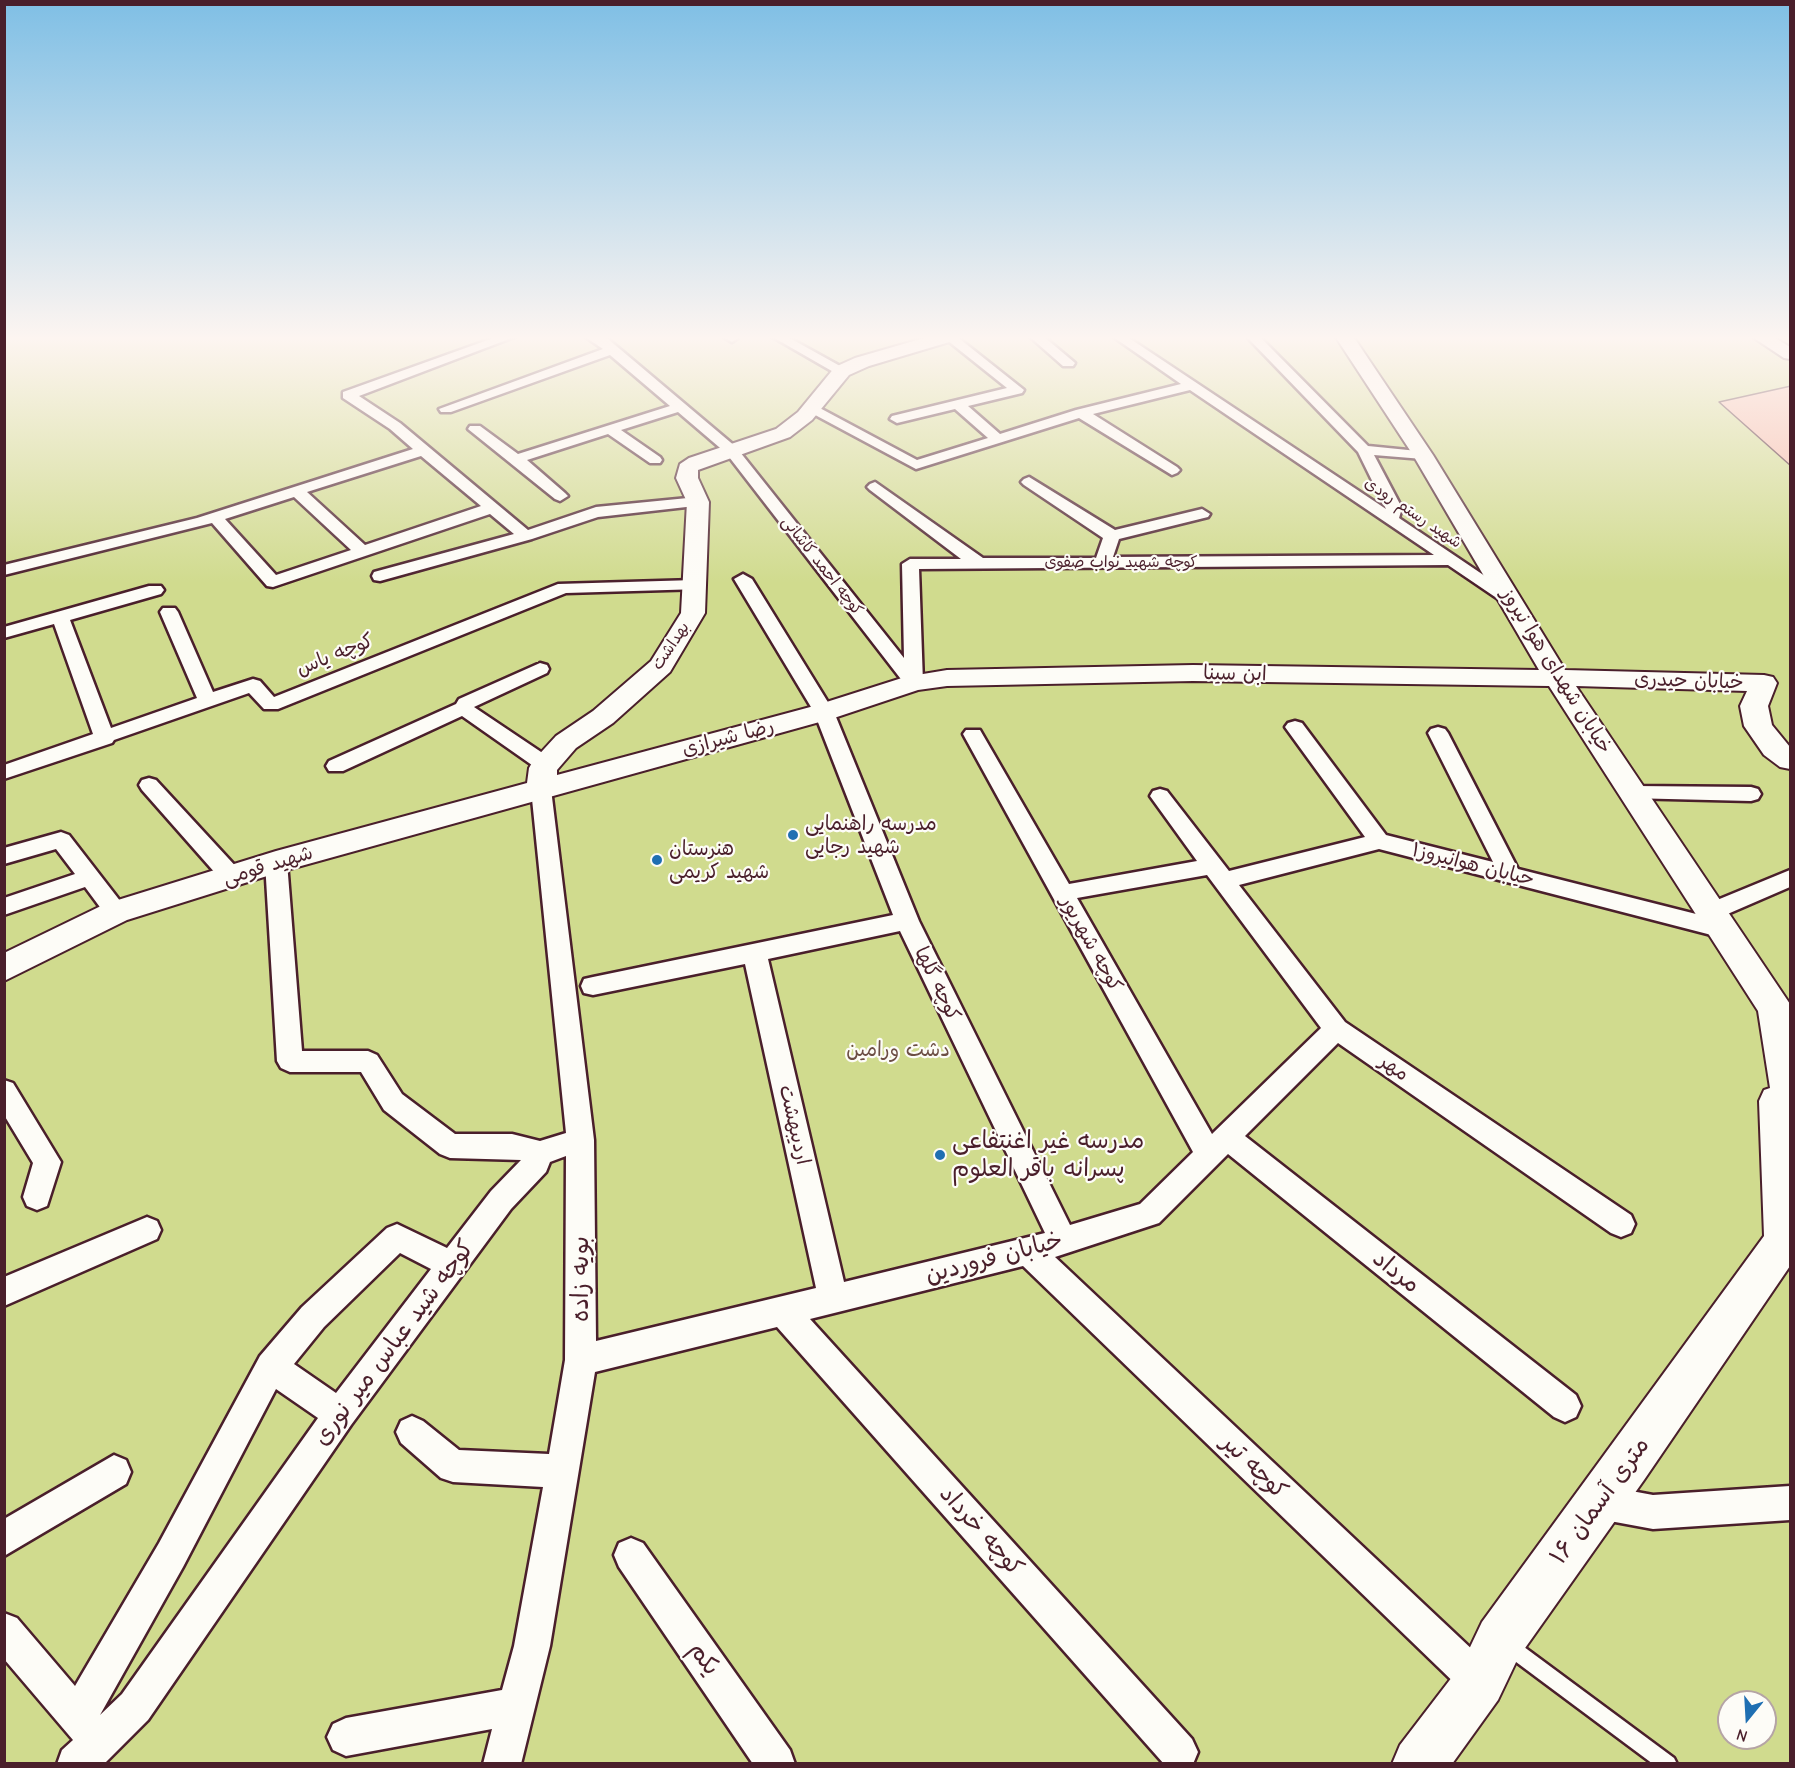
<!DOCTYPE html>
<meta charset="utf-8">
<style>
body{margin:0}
#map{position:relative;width:1795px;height:1768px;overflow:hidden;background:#fbe9e0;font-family:"Comic Neue",sans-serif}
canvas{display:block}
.frame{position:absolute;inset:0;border:6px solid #4a1f2b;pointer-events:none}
.north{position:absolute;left:1717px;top:1690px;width:60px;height:60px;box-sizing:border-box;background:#fdfcf7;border:2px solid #b5a4a5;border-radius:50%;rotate:198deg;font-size:16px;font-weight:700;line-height:24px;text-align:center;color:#4a1f2b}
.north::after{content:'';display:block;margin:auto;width:21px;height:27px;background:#1f6fb2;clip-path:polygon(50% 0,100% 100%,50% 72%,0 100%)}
</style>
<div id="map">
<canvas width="1795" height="1768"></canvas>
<div class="frame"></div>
<div class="north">N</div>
</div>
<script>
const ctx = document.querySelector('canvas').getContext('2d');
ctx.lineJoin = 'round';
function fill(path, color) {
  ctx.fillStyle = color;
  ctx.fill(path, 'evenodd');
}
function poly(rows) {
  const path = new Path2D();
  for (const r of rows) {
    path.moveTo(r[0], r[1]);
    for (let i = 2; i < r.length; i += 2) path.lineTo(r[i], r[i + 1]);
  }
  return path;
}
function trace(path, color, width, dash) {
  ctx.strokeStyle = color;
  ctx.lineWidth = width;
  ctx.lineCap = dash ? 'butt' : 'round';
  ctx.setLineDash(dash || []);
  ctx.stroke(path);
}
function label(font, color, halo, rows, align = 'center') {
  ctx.font = font + ' "Comic Neue","Playpen Sans Arabic",sans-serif';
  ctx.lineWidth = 4.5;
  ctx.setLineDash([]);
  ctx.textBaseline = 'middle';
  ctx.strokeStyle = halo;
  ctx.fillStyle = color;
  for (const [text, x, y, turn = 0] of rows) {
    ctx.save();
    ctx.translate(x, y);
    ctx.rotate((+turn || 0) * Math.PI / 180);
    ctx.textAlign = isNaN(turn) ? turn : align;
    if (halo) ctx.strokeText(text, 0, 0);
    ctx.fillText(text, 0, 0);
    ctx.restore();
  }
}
fill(poly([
 [5,336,1790,336,1790,1763,5,1764],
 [1729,1702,1765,1702,1765,1738,1729,1738]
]), '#d0db8e');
const building = poly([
 [1791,386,1791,466,1719,402,1791,386]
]);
fill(building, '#f5bcab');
trace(building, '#4a1f2b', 1.5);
const lane = poly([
 [1510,1639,1516,1641,1674,1758,1677,1764,1653,1764,1504,1653,1502,1647,1504,1641,1510,1639]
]);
const street = poly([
 [499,336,517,336,359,396,400,423,528,530,596,507,698,497,706,502,704,505,598,517,532,539,380,581,374,580,372,576,374,572,514,534,490,514,273,587,267,586,212,523,4,575,4,565,197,518,413,449,390,429,343,398,343,392,499,336],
 [421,456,481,506,365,545,307,492,421,456],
 [294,497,351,550,276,575,225,519,294,497],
 [584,336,600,336,608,339,736,447,904,658,902,564,910,559,961,559,870,490,867,487,870,484,875,482,983,558,1096,558,1103,538,1024,485,1021,482,1024,479,1029,477,1115,530,1202,509,1210,514,1208,517,1119,539,1113,557,1434,555,1190,390,1093,414,1177,467,1180,470,1177,473,1172,475,1079,418,916,469,804,409,806,406,816,406,917,460,988,438,955,409,897,423,890,419,892,416,1007,388,942,336,956,336,1024,390,1022,393,968,406,1000,434,1076,410,1181,384,1112,336,1126,336,1386,509,1358,452,1246,336,1259,336,1368,446,1428,452,1430,455,1423,459,1374,455,1402,508,1399,518,1519,599,1516,603,1504,603,1448,565,919,569,923,683,914,689,907,687,726,453,678,412,621,430,660,457,662,460,660,463,650,463,608,434,527,460,565,493,568,496,560,501,555,499,468,429,470,426,480,426,518,454,670,406,610,355,451,412,441,412,439,409,603,349,584,336],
 [722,336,737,336,738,338,732,342,722,336],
 [771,336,786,336,849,371,847,374,837,374,771,336],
 [1029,336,1043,336,1075,363,1073,366,1063,366,1029,336],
 [743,574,752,579,834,712,919,921,1070,1225,1140,1204,1193,1152,963,734,966,730,980,730,1069,884,1197,861,1150,796,1153,791,1160,789,1167,791,1229,871,1365,837,1285,727,1288,723,1295,721,1302,723,1386,835,1493,862,1428,733,1431,729,1438,727,1445,729,1448,733,1518,869,1704,916,1702,911,1705,905,1790,870,1790,887,1716,919,1731,923,1735,929,1731,935,1723,938,1379,849,1239,885,1345,1022,1631,1215,1635,1224,1631,1233,1621,1237,1611,1233,1338,1043,1245,1136,1576,1395,1581,1406,1576,1417,1565,1422,1554,1417,1228,1154,1159,1223,1055,1257,1493,1669,1498,1682,1493,1695,1480,1700,1467,1695,1023,1266,810,1319,1192,1739,1198,1752,1193,1764,1164,1764,777,1327,595,1372,550,1646,521,1764,483,1764,492,1729,346,1756,333,1750,327,1737,333,1724,346,1718,502,1690,514,1646,543,1487,453,1482,441,1478,401,1443,396,1432,401,1421,412,1416,423,1421,459,1450,549,1454,565,1360,566,1156,550,1162,546,1172,511,1209,351,1425,148,1720,104,1764,57,1764,62,1750,73,1740,4,1659,4,1613,17,1618,75,1686,159,1543,260,1356,302,1307,387,1228,397,1224,447,1248,491,1191,521,1160,450,1158,440,1154,384,1110,361,1072,290,1072,281,1068,277,1061,265,862,268,856,276,854,284,856,287,862,302,1051,368,1051,377,1055,402,1094,455,1134,512,1134,540,1141,566,1133,531,789,534,784,548,784,551,789,594,1140,596,1341,816,1288,745,964,593,995,584,993,581,986,584,979,593,977,893,915,814,712,734,579,743,574],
 [1207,875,1321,1028,1212,1134,1077,898,1207,875],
 [900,931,1045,1233,844,1282,768,959,900,931],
 [400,1253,431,1269,336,1393,294,1364,324,1327,400,1253],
 [276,1389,318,1418,122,1694,100,1715,183,1567,276,1389],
 [695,580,701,581,704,585,701,589,566,593,278,709,264,709,249,693,114,740,112,743,4,779,4,765,93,734,54,624,4,638,4,627,149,586,161,586,164,590,161,594,70,620,111,728,197,698,160,612,163,608,175,608,178,612,213,692,253,679,260,681,274,697,558,584,695,580],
 [540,663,547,665,549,669,547,673,474,707,553,760,556,765,553,770,539,770,462,716,343,771,329,771,326,766,329,761,456,704,459,699,540,663],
 [149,778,156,780,240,871,243,877,240,883,232,885,224,883,142,790,139,785,142,780,149,778],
 [1634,786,1751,787,1758,789,1761,794,1758,799,1751,801,1627,798,1624,793,1627,788,1634,786],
 [61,832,69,835,124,906,128,912,124,918,116,920,108,918,85,887,4,915,4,898,75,874,56,849,4,864,4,848,61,832],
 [4,1080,13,1083,61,1162,47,1206,37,1210,27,1206,23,1197,33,1163,4,1115,4,1080],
 [147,1217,157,1221,161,1230,157,1239,4,1306,4,1277,147,1217],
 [114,1455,126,1460,131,1472,126,1484,4,1556,4,1519,114,1455],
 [1599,1485,1653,1495,1790,1486,1790,1520,1653,1529,1599,1519,1587,1514,1582,1502,1587,1490,1599,1485],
 [631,1538,643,1543,790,1750,795,1764,753,1764,619,1567,614,1555,619,1543,631,1538]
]);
const secondary = poly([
 [931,336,959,336,956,340,869,366,849,375,812,420,790,437,698,470,698,478,709,502,705,613,670,672,613,723,576,748,557,770,557,775,814,706,905,677,947,670,1193,665,1539,670,1413,455,1335,336,1353,336,1433,455,1565,670,1764,675,1773,677,1777,683,1768,706,1772,725,1790,747,1790,769,1780,767,1764,755,1744,726,1740,706,1747,691,1576,686,1790,1004,1790,1266,1644,1480,1518,1658,1498,1700,1452,1764,1392,1764,1400,1745,1462,1664,1482,1622,1764,1236,1759,1101,1764,1090,1770,1088,1758,1011,1549,686,1193,681,947,686,918,690,834,718,283,871,127,920,4,981,4,953,105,904,276,851,527,783,529,768,533,761,556,736,593,711,651,661,681,613,687,502,676,478,680,464,689,458,776,429,798,412,835,367,855,358,931,336],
 [1751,336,1772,336,1790,347,1790,359,1784,358,1751,336]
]);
trace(lane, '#4a1f2b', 5);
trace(street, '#4a1f2b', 5);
trace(secondary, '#4a1f2b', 4);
fill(lane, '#fdfcf7');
fill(street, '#fdfcf7');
fill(secondary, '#fdfcf7');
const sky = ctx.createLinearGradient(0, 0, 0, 583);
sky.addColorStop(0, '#7fbfe5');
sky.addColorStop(0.58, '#fdf5f1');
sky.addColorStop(1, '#fdf5f100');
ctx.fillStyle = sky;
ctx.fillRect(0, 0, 1795, 583);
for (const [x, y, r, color] of [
 [793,835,6,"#1f6fb2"],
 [657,860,6,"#1f6fb2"],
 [940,1155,6,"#1f6fb2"]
]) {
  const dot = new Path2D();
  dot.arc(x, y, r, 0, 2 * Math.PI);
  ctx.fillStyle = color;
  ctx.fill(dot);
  trace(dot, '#fdfcf7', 2);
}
label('16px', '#4a1f2b', '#fdfcf7', [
 ["شهید رستم رودی",1413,513,34],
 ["کوچه شهید نواب صفوی",1121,562],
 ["کوچه احمد کاشانی",822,566,52],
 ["بهداشت",671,646,-56]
]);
label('20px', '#4a1f2b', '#fdfcf7', [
 ["کوچه یاس",335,655,-22],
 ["خیابان شهدای هوا نیروز",1556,671,58],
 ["ابن سینا",1235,674,1],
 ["خیابان حیدری",1689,681,2],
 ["رضا شیرازی",728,738,-15],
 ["حیابان هوانیروز۱",1473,865,14],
 ["شهید قومی",268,866,-17],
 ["کوچه شهریور",1091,944,61],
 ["کوچه گلها",937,984,64],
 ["مهر",1394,1068,34],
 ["اردیبهشت",794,1125,77]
]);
label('20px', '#4a1f2b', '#fdfcf7', [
 ["مدرسه راهنمایی",805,824],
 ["شهید رجایی",805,847],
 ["هنرستان",669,849],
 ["شهید کریمی",669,872]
], 'left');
label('20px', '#6c4e44', '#fdfcf7', [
 ["دشت ورامین",898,1050]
]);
label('24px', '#4a1f2b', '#fdfcf7', [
 ["مدرسه غیر اغنتفاعی",952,1141],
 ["پسرانه باقر العلوم",952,1169]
], 'left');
label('24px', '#4a1f2b', '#fdfcf7', [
 ["خیابان فروردین",994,1258,-15],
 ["مرداد",1396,1272,39],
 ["بویه زاده",581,1279,-90],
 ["کوچه شید عباس میر نوری",394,1343,-53],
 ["کوچه تیر",1254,1467,44],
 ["۱۶ متری آسمان",1600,1501,-54],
 ["کوچه خرداد",981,1531,48],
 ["یکم",704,1659,55]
]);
</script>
